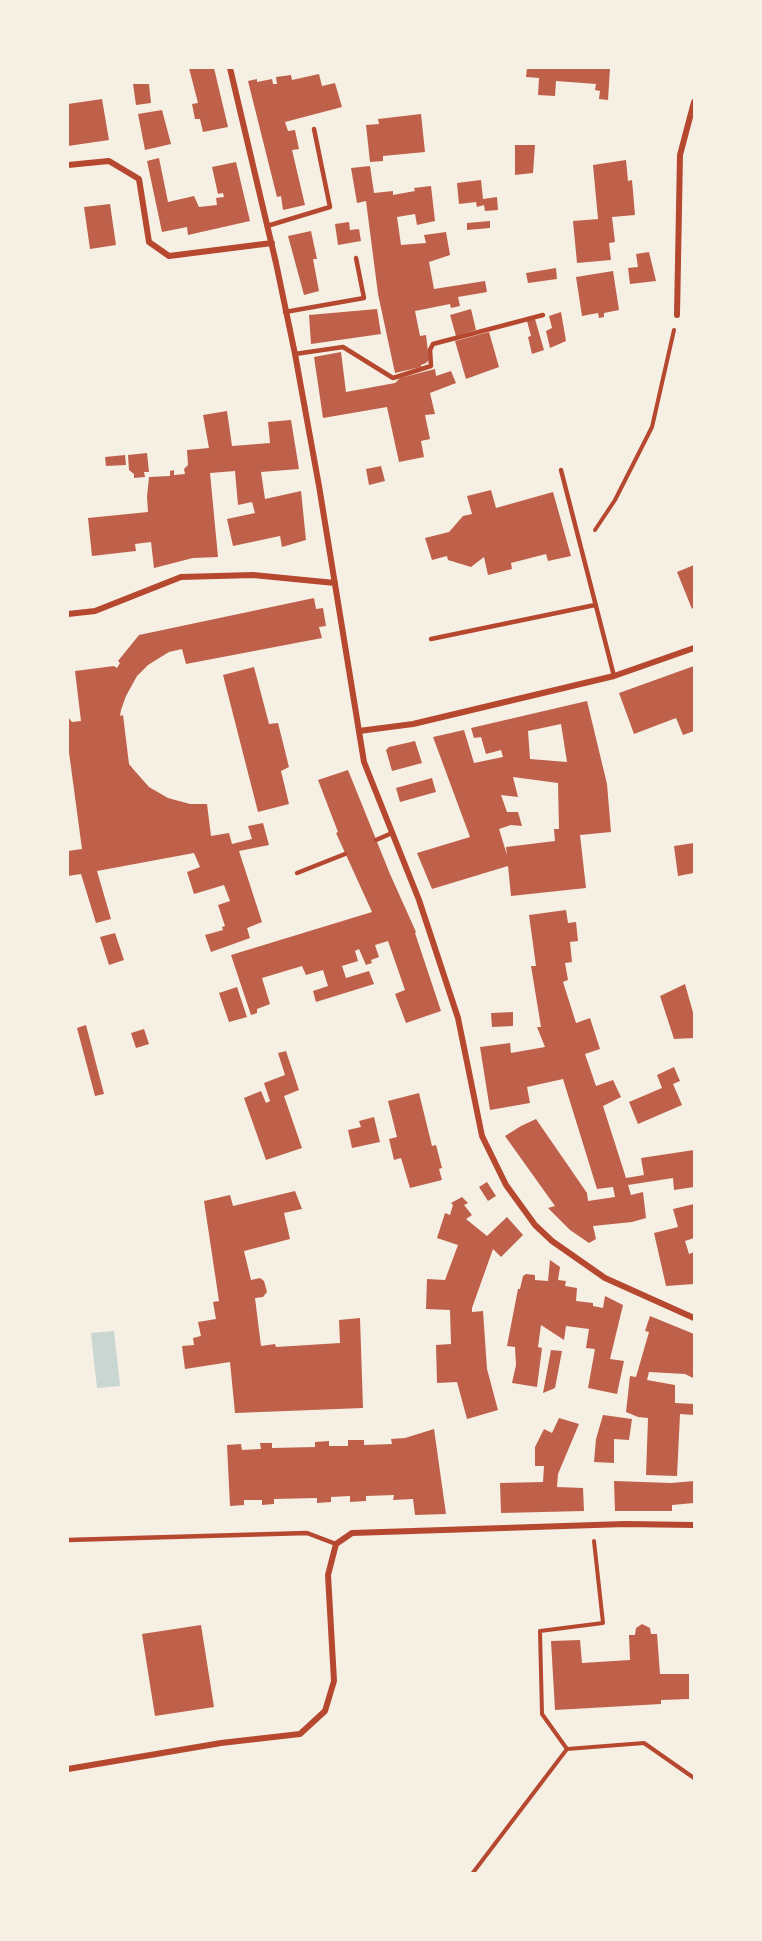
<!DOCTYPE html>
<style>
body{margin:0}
#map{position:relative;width:762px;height:1941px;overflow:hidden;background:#f6efe4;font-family:Cabin,sans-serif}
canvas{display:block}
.frame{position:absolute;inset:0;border:69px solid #f6efe4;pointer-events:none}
</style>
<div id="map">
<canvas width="762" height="1941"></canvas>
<div class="frame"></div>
</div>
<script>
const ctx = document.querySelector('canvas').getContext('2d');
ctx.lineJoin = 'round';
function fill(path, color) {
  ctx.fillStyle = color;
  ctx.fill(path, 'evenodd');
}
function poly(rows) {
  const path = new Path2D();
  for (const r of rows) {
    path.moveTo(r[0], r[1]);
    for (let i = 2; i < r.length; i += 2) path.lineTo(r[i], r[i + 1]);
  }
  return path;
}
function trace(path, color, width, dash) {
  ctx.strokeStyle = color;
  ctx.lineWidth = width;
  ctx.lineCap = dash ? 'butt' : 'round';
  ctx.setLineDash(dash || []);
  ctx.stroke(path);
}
fill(poly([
 [114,1331,120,1386,97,1388,91,1333]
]), '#c9d6d2');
fill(poly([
 [189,68,214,68,228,127,203,132,200,119,195,119,192,104,198,103],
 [527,68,610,68,608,100,599,99,600,91,595,90,596,84,556,81,555,96,538,95,539,78,526,77],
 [319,74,322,86,335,83,342,107,285,122,288,131,295,130,299,149,292,150,305,205,283,210,281,196,277,197,248,81,257,79,257,82,272,79,273,84,277,84,276,77,291,75,292,80],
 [133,84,149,84,151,103,136,105],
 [102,99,109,140,68,146,68,104],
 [162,110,171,144,145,150,138,114],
 [421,114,425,152,383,156,383,161,370,162,366,125,379,124,378,119],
 [515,145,535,145,533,173,515,175],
 [159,158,168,202,194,196,199,207,217,205,216,198,224,197,223,193,218,194,212,167,236,162,250,221,188,235,187,227,162,232,147,161],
 [626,160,628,181,632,180,635,215,612,217,615,242,609,243,611,260,577,263,573,221,598,219,593,165],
 [370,166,374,193,393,191,393,195,415,191,414,188,431,186,435,221,417,225,415,214,397,217,401,245,426,243,424,235,446,232,450,255,429,262,434,289,485,281,487,292,458,297,460,306,451,308,450,304,415,311,420,336,426,335,429,360,426,363,421,365,421,367,395,373,378,294,366,201,357,203,351,168],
 [481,180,483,199,497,197,498,210,485,211,484,205,477,207,476,202,459,204,457,183],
 [110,204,116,245,90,249,84,207],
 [490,221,490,228,467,230,467,223],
 [349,222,350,230,359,229,361,241,338,245,335,224],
 [311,231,317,259,313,259,319,291,304,295,288,236],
 [649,252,656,281,630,284,628,268,638,267,636,254],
 [556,268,557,279,528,283,526,273],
 [613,271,619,310,604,313,604,317,599,318,598,313,582,316,576,277],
 [377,309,381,334,311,344,309,315],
 [471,309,476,330,456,336,450,315],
 [561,312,566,341,550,348,546,331,552,328,549,316],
 [535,319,544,350,532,354,528,337,531,336,527,321],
 [489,332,499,367,466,379,455,341],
 [341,352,346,392,395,383,400,378,435,369,436,376,451,371,456,383,430,393,435,414,425,415,430,439,421,441,424,457,399,462,387,407,323,418,314,357],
 [227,411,232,446,270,443,268,422,291,420,299,469,261,472,265,499,301,491,306,540,282,547,280,536,233,546,227,519,255,513,252,502,238,505,235,471,210,473,218,557,193,558,154,568,151,542,135,544,136,551,92,556,88,518,148,512,147,497,149,477,170,476,170,471,174,470,174,475,185,474,184,469,188,465,187,450,209,448,203,415],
 [147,453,149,472,144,472,145,477,134,478,134,474,129,470,128,455],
 [125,455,126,465,106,466,105,457],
 [381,466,385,481,369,485,366,469],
 [491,490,496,508,553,492,571,556,548,561,546,554,511,563,512,569,488,575,484,557,471,567,448,560,447,556,432,560,425,538,449,532,463,516,472,514,467,496],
 [694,565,694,607,692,609,677,572],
 [314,598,316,609,323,608,326,626,319,627,322,638,186,664,182,649,169,652,148,665,137,676,126,696,121,710,120,716,123,715,129,764,134,770,149,787,168,798,190,804,207,804,211,836,229,833,232,844,252,839,248,826,263,823,269,845,239,851,262,922,247,928,250,938,211,952,205,935,223,930,222,927,225,926,218,905,230,901,224,885,194,894,187,872,200,867,194,853,97,871,111,919,96,923,81,874,68,876,68,851,82,849,68,745,68,717,72,722,81,721,75,671,114,666,117,668,120,663,118,661,139,635],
 [694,666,694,731,683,735,676,718,634,734,619,693],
 [254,667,269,724,278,723,289,767,281,771,289,804,258,812,223,675],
 [587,701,607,784,611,832,580,835,586,888,511,896,508,866,432,889,417,853,470,837,433,737,464,730,474,763,503,757,501,750,486,754,481,737,474,738,471,728],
 [561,724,567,762,530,759,528,731],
 [513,777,558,783,559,829,554,829,555,841,506,847,507,855,499,829,511,825,522,826,518,812,507,812,501,795,518,797],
 [415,741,422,763,392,771,386,750,389,747],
 [348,770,390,874,416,932,415,933,441,1011,406,1023,395,994,405,990,388,941,375,945,379,957,371,960,372,963,366,965,359,949,355,951,358,961,342,966,346,978,369,971,374,984,316,1002,313,991,328,986,323,970,306,975,302,966,262,978,270,1004,257,1009,257,1013,251,1015,231,955,372,912,336,833,338,832,318,780],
 [432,778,436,792,400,802,396,788],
 [694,843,694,873,678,876,674,846],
 [566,910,568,923,576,922,578,941,570,942,572,962,565,963,568,980,563,982,576,1023,590,1018,600,1049,585,1054,596,1086,613,1080,621,1097,603,1106,626,1178,644,1175,641,1158,694,1150,694,1187,674,1190,673,1178,628,1185,631,1195,643,1192,646,1218,632,1222,593,1226,596,1239,589,1243,570,1230,548,1208,555,1206,505,1136,521,1126,536,1119,587,1193,588,1201,615,1197,613,1187,597,1189,563,1079,527,1087,530,1103,490,1110,480,1047,510,1043,511,1053,545,1047,537,1027,541,1027,531,966,536,966,529,915],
 [115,933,124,960,109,965,100,937],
 [685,984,694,1016,694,1038,674,1039,660,996],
 [237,987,247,1017,229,1022,219,993],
 [513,1012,513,1026,492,1027,491,1013],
 [86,1025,104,1094,95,1096,77,1028],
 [144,1029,149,1044,136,1048,131,1033],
 [286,1051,299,1090,284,1096,302,1148,266,1160,244,1098,261,1091,266,1103,270,1101,264,1083,285,1075,278,1053],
 [674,1067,680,1081,673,1084,682,1105,638,1124,629,1102,662,1088,657,1075],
 [419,1093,432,1146,436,1145,442,1168,439,1169,442,1180,410,1188,401,1158,394,1160,389,1139,397,1137,388,1101],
 [374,1117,380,1142,352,1148,348,1130,361,1127,359,1121],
 [487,1182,496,1196,488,1201,479,1187],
 [295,1191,302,1209,284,1213,290,1239,244,1251,251,1280,260,1278,264,1281,267,1292,263,1297,255,1298,261,1346,275,1344,276,1347,340,1343,339,1320,360,1318,363,1408,235,1413,230,1362,185,1369,182,1346,194,1345,193,1338,201,1336,198,1322,216,1319,213,1302,219,1301,204,1201,230,1195,233,1206],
 [462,1197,468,1203,464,1205,472,1215,466,1219,487,1236,507,1217,523,1235,501,1257,493,1249,472,1308,472,1312,483,1311,487,1369,498,1410,467,1419,457,1382,437,1383,436,1345,451,1344,450,1310,426,1309,427,1279,445,1280,458,1245,437,1238,445,1213,450,1215,453,1205,451,1203],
 [694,1204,694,1238,685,1241,689,1254,694,1252,694,1284,666,1286,654,1233,678,1227,673,1209],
 [550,1260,560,1267,558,1280,566,1281,565,1286,577,1288,576,1301,593,1303,593,1306,603,1308,605,1296,623,1305,610,1359,624,1361,617,1394,588,1388,595,1349,586,1348,589,1329,566,1326,564,1340,541,1325,538,1347,542,1348,537,1387,512,1383,516,1365,515,1347,507,1346,518,1289,520,1289,523,1276,526,1274,535,1275,535,1280,548,1281],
 [650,1316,694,1334,693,1378,685,1374,649,1372,647,1380,675,1385,675,1403,694,1404,694,1415,680,1414,677,1476,646,1475,648,1418,638,1417,626,1412,630,1376,636,1377,649,1332,645,1331],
 [551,1350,562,1351,555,1388,543,1393],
 [603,1415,632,1419,629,1440,614,1439,614,1463,594,1462,596,1439],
 [559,1418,579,1424,558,1474,557,1487,583,1488,584,1511,501,1513,500,1483,543,1482,544,1466,535,1466,535,1447,544,1429,552,1433],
 [434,1429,446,1514,415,1515,413,1499,393,1500,394,1495,366,1496,366,1501,350,1502,350,1496,331,1497,331,1502,317,1503,317,1498,274,1499,274,1504,262,1505,262,1500,244,1500,244,1505,230,1506,227,1445,241,1444,242,1450,261,1449,260,1443,272,1443,272,1448,315,1447,315,1442,329,1441,329,1446,348,1446,348,1440,364,1440,364,1445,392,1444,391,1439,405,1438],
 [614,1481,671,1483,694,1481,694,1503,672,1505,672,1511,615,1511],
 [642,1624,650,1628,651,1634,657,1634,660,1674,689,1674,689,1699,661,1700,661,1704,555,1710,551,1641,580,1640,582,1663,630,1660,629,1635,635,1635,636,1628],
 [201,1625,214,1707,155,1716,142,1634]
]), '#bf614a');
trace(poly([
 [595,530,615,500,652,427,674,330],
 [567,1749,542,1714,540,1631,603,1623,594,1541],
 [472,1874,567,1749,644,1743,694,1778]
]), '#b5482f', 4);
trace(poly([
 [267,226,330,207,314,129],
 [285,312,364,298,356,258],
 [295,354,343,347,393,378,431,366,430,350,433,344,543,315],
 [561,470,614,676],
 [431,639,595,605],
 [376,840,392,833],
 [297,873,345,854],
 [68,1540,307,1533,336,1544]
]), '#b5482f', 4.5);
trace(poly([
 [230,68,276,263,295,354,319,486,364,762,419,900,458,1018,482,1136,506,1185,535,1225,552,1241,605,1278,694,1318],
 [68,165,109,161,139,179,149,242,169,256,272,243],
 [677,315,680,155,694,102],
 [68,614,95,611,181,577,253,575,335,583],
 [359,731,413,724,614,676,694,648],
 [68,1769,221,1743,300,1734,325,1711,334,1681,328,1575,336,1544,352,1533,625,1524,694,1525]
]), '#b5482f', 6);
</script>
